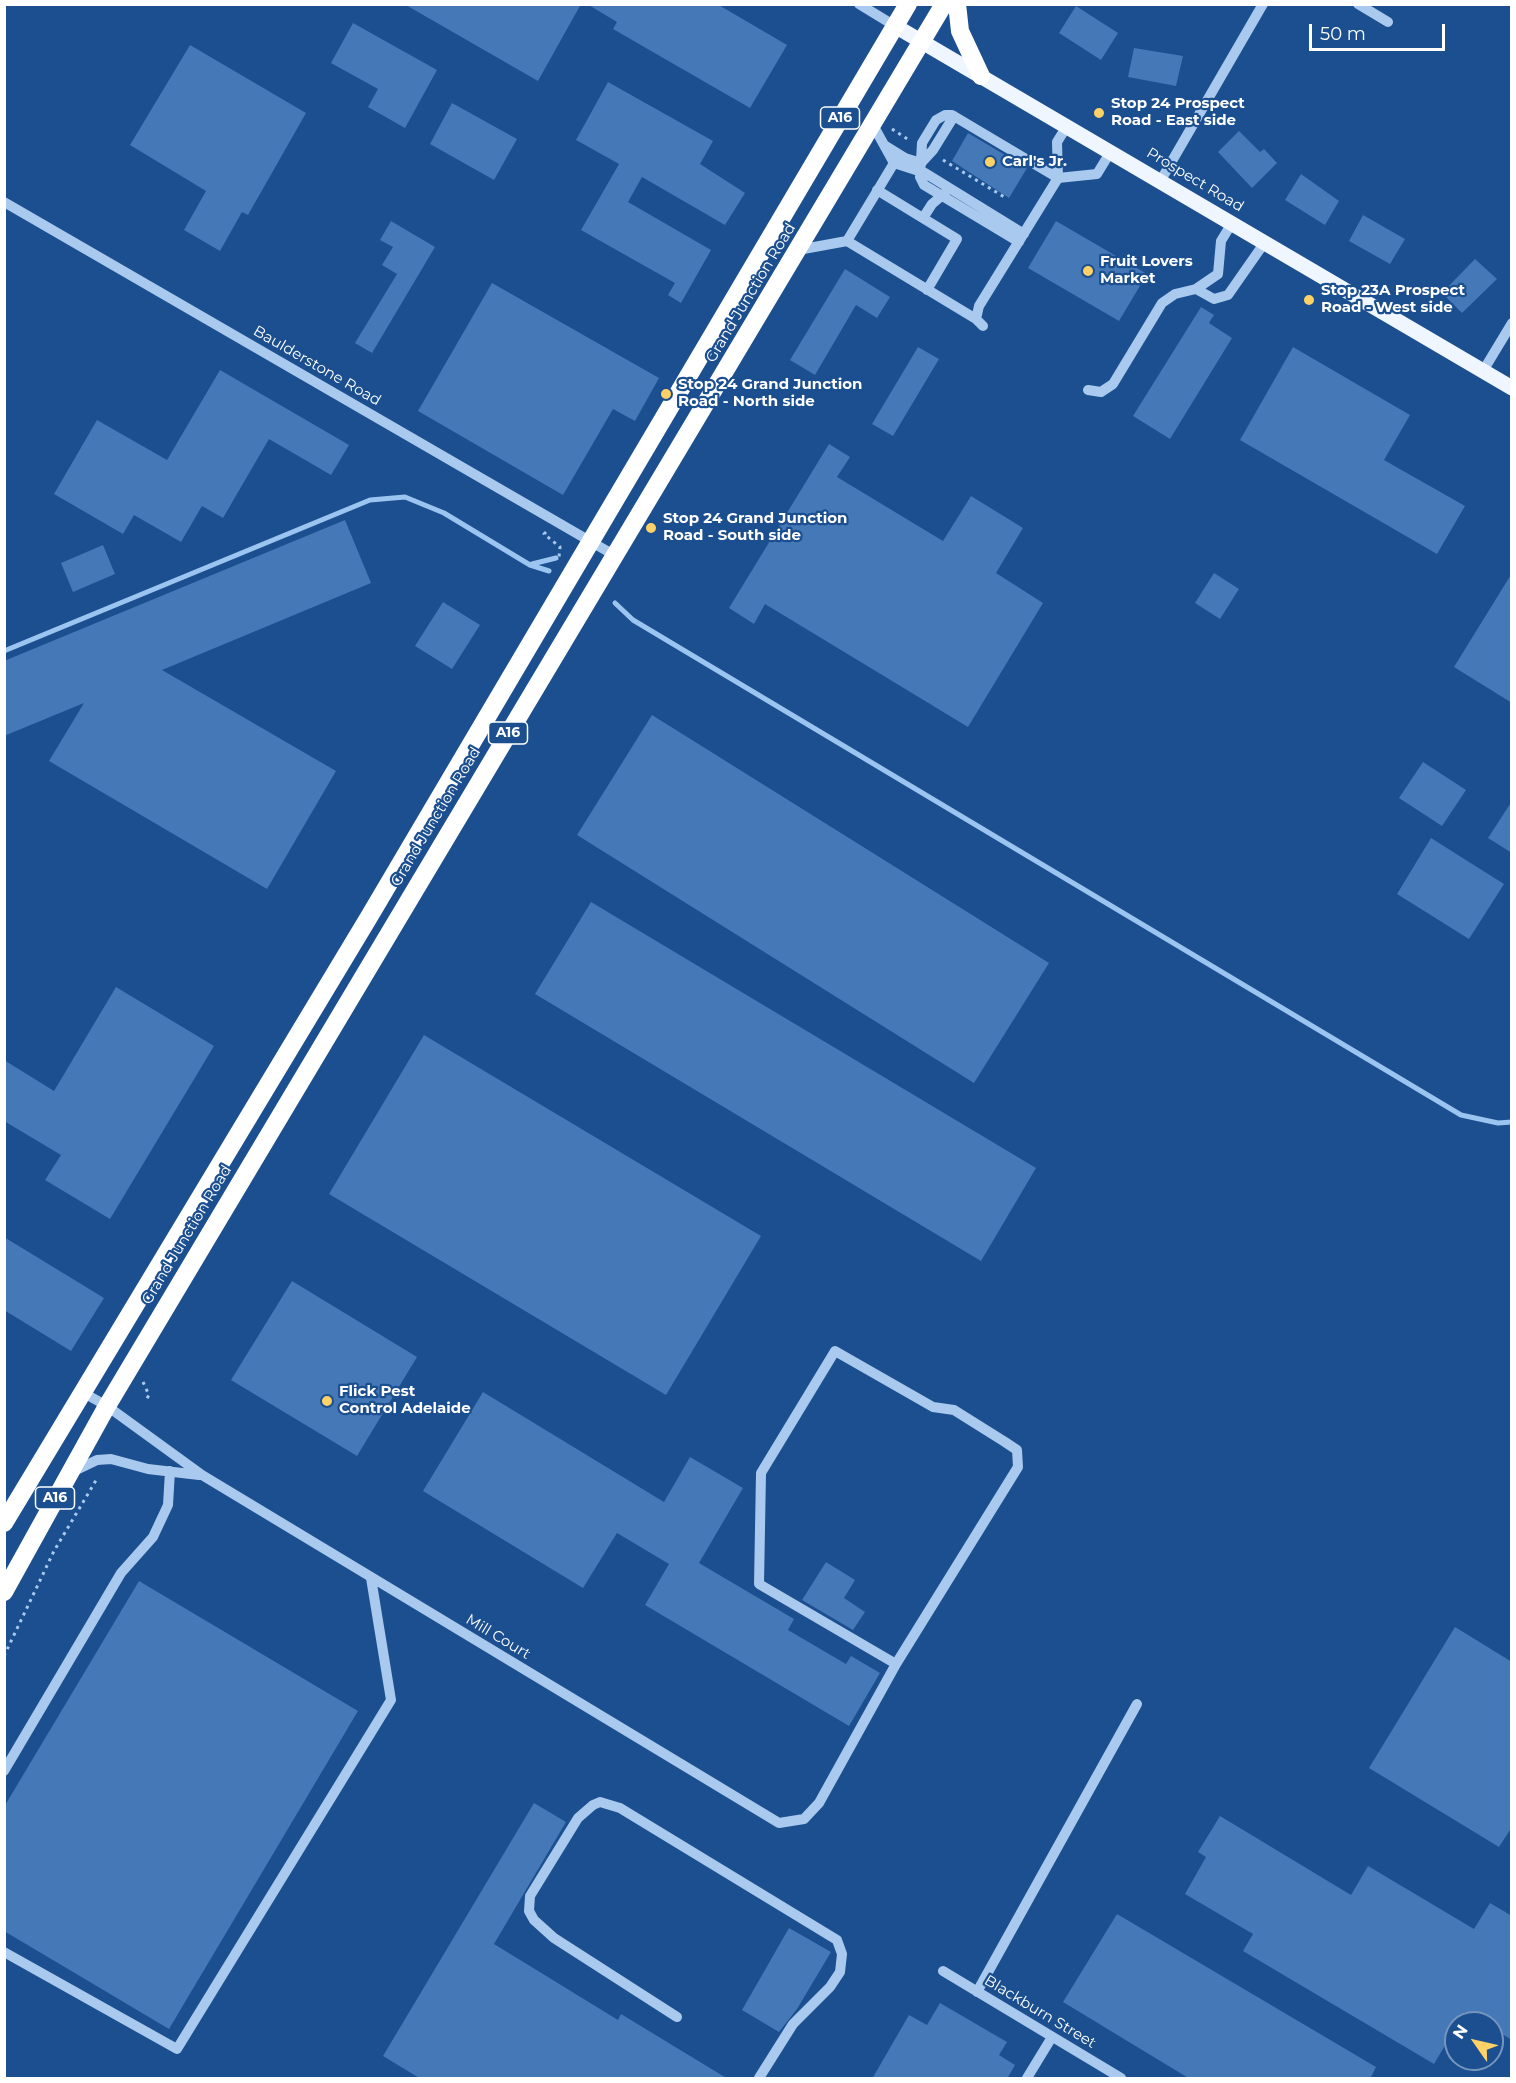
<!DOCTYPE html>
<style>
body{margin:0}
#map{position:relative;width:1516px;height:2083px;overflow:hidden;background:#1b4f8f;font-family:Montserrat,sans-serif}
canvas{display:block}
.frame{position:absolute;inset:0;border:6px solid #fff;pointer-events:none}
.north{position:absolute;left:1444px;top:2011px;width:60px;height:60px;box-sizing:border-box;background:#1b4f8f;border:2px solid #7695bc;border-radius:50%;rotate:304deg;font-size:16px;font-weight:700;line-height:24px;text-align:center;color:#fff}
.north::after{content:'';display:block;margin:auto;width:21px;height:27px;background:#ffd166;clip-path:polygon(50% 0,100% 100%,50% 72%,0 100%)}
.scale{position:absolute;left:1309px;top:24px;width:136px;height:27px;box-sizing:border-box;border:3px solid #fff;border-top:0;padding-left:8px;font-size:18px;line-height:21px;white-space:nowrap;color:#fff;-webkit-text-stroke:4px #1b4f8f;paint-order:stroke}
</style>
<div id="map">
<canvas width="1516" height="2083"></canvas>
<div class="frame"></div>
<div class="north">N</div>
<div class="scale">50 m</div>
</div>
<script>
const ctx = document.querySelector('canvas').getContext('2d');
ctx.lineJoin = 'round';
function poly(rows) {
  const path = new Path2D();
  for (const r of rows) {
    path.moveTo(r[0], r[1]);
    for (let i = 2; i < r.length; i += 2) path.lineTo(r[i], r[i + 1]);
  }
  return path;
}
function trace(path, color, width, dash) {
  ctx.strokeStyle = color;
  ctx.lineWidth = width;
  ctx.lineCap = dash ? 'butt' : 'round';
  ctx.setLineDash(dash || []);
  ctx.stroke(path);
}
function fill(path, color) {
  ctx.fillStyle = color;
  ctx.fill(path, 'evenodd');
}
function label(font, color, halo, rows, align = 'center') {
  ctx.font = font + ' Montserrat,sans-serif';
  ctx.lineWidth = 4.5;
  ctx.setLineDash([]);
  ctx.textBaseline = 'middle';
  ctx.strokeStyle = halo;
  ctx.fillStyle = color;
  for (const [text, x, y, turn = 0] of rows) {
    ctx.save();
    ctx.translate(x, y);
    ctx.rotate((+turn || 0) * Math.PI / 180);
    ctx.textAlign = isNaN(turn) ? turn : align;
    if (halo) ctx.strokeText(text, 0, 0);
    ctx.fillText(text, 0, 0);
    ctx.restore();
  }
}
trace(poly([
 [532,564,556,558],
 [615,603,633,620,1461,1115,1498,1123,1512,1122],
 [4,651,370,500,405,497,444,513,530,565,549,571]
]), '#9cc4f0', 5);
fill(poly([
 [404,4,581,4,538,81],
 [587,4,717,4,787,45,750,108,613,29,617,22],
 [1076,6,1118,33,1101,60,1059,33],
 [353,23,437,70,405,128,368,107,378,89,331,63],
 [190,45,306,113,248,215,242,212,220,251,184,230,206,191,130,145],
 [1134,48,1183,56,1176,86,1128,77],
 [608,82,713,141,700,164,745,193,725,225,642,177,628,202,711,250,681,303,668,295,675,283,581,230,619,164,576,140],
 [452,103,517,139,494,180,430,144],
 [1239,131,1260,152,1264,149,1277,163,1252,188,1218,152],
 [968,133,1027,168,1009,198,952,161],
 [1301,174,1339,201,1325,225,1285,200],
 [1363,215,1405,239,1390,264,1349,241],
 [391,221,435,247,372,353,355,343,397,274,382,265,393,247,380,240],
 [1056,221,1147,274,1119,321,1028,268],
 [1475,259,1497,279,1462,313,1442,293],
 [845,269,890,297,877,318,856,305,815,375,790,360],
 [492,283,659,378,635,421,613,409,563,495,418,411],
 [1201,307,1214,315,1209,323,1232,338,1170,439,1133,416],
 [918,347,939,359,893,436,872,424],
 [1293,347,1410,415,1384,460,1465,506,1437,554,1240,440],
 [220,370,349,445,331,475,269,439,223,518,202,506,181,542,134,515,123,534,54,494,97,420,167,460],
 [829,444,850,457,837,477,943,541,971,496,1023,528,996,573,1043,603,968,727,765,604,754,624,729,608],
 [345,520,371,583,162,670,336,771,267,889,49,761,84,703,4,736,4,661],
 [103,545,115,574,73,592,61,563],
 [1214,573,1239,589,1220,619,1195,603],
 [1512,573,1512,703,1454,667],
 [443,602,480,625,452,669,415,646],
 [652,715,1049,963,974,1083,577,835],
 [1423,762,1466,790,1442,826,1399,798],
 [1512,801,1512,853,1488,838],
 [1431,838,1504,884,1469,939,1397,894],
 [591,902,1036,1168,981,1261,535,994],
 [116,987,214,1046,110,1219,45,1180,61,1155,4,1121,4,1060,54,1091],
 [424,1035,761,1236,666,1395,329,1194],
 [4,1237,104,1298,71,1351,4,1310],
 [292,1281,417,1357,357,1456,231,1380],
 [483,1392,664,1502,690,1457,743,1488,699,1563,794,1619,788,1630,846,1664,851,1656,880,1673,849,1726,645,1605,669,1564,617,1533,583,1588,423,1491],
 [826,1562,855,1580,844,1598,865,1612,853,1630,802,1600],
 [139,1581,358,1711,169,2029,4,1931,4,1807],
 [1455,1627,1512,1662,1512,1827,1499,1847,1369,1768],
 [534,1803,566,1822,494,1944,618,2020,621,2014,728,2079,421,2079,383,2056],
 [1220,1816,1351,1895,1368,1866,1474,1929,1490,1903,1512,1916,1512,2040,1492,2028,1492,2023,1483,2023,1465,2012,1434,2064,1243,1951,1253,1934,1185,1894,1206,1857,1198,1852],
 [1117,1914,1376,2067,1370,2079,1190,2079,1063,2002],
 [789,1928,831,1952,797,2009,779,2032,742,2010],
 [940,2003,1007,2042,999,2055,1015,2065,1007,2079,872,2079,909,2015,927,2025]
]), '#4478b7');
trace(poly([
 [892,129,909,140],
 [943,160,1006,198],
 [546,532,544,534,560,547,559,557],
 [143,1382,149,1395,146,1400],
 [4,1656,54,1551,98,1477]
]), '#a9c9ee', 3, [3, 4.5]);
trace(poly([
 [859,4,895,26],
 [1358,4,1388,22],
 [873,125,894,163,925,173,1024,234],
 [884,145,905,158,921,163,933,150,954,116],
 [1161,180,1263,4],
 [877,190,957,239,927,290],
 [4,202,614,555],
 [923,218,932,204,945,193],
 [847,241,976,319],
 [1019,242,924,185,920,177,922,143,936,120,945,115,952,115,1058,178,1097,174,1111,151],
 [798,250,847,241,894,163],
 [1196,289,1214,299,1228,295,1265,242],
 [983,326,976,319,979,306,1058,178,1057,142,1067,126],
 [1483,371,1512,323],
 [1088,390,1101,392,1113,384,1162,303,1175,294,1196,289,1218,274,1221,241,1232,223],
 [82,1392,107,1406,202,1475,779,1823,804,1819,819,1803,896,1664,1018,1467,1017,1450,1005,1442,954,1410,933,1407,835,1351,761,1473,759,1584,896,1664],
 [72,1472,97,1460,111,1459,148,1469,199,1475],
 [4,1771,121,1573,153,1537,168,1505,170,1471],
 [4,1952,177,2049,391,1700,371,1578],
 [943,1971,1121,2078],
 [977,1992,1137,1704],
 [677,2017,554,1938,534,1920,529,1911,530,1896,578,1818,593,1805,600,1802,620,1808,837,1940,842,1954,840,1972,830,1987,793,2024,759,2078],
 [1027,2078,1052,2037]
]), '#a9c9ee', 10);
trace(poly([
 [895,26,1512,388]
]), '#f0f6ff', 15);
trace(poly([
 [957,4,960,31,981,76],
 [4,1523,369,917,908,4],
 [4,1592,107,1406,944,4]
]), '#fff', 18);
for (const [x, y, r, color] of [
 [1099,113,6,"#ffd166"],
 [990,162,6,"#ffd166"],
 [1088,271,6,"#ffd166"],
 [1309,300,6,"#ffd166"],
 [666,394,6,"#ffd166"],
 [651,528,6,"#ffd166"],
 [327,1401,6,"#ffd166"]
]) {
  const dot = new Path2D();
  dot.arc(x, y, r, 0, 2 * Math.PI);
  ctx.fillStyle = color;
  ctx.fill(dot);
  trace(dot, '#1b4f8f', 2);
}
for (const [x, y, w] of [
 [840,118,39],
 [508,733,39],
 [55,1498,39]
]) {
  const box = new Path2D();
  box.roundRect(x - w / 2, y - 11, w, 22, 4.5);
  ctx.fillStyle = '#1b4f8f';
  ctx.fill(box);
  trace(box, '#fff', 1.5);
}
label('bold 14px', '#fff', null, [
 ["A16",840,118],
 ["A16",508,733],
 ["A16",55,1498]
]);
label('bold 15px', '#fff', '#1b4f8f', [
 ["Stop 24 Prospect",1111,104],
 ["Road - East side",1111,121],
 ["Carl's Jr.",1002,162],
 ["Fruit Lovers",1100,262],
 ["Market",1100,279],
 ["Stop 23A Prospect",1321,291],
 ["Road - West side",1321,308],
 ["Stop 24 Grand Junction",678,385],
 ["Road - North side",678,402],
 ["Stop 24 Grand Junction",663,519],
 ["Road - South side",663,536],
 ["Flick Pest",339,1392],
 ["Control Adelaide",339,1409]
], 'left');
label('15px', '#fff', '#1b4f8f', [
 ["Prospect Road",1195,180,31],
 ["Grand Junction Road",751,293,-59],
 ["Baulderstone Road",317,366,30],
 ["Grand Junction Road",436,817,-59],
 ["Grand Junction Road",187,1235,-59],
 ["Mill Court",498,1637,31],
 ["Blackburn Street",1040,2012,31]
]);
</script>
